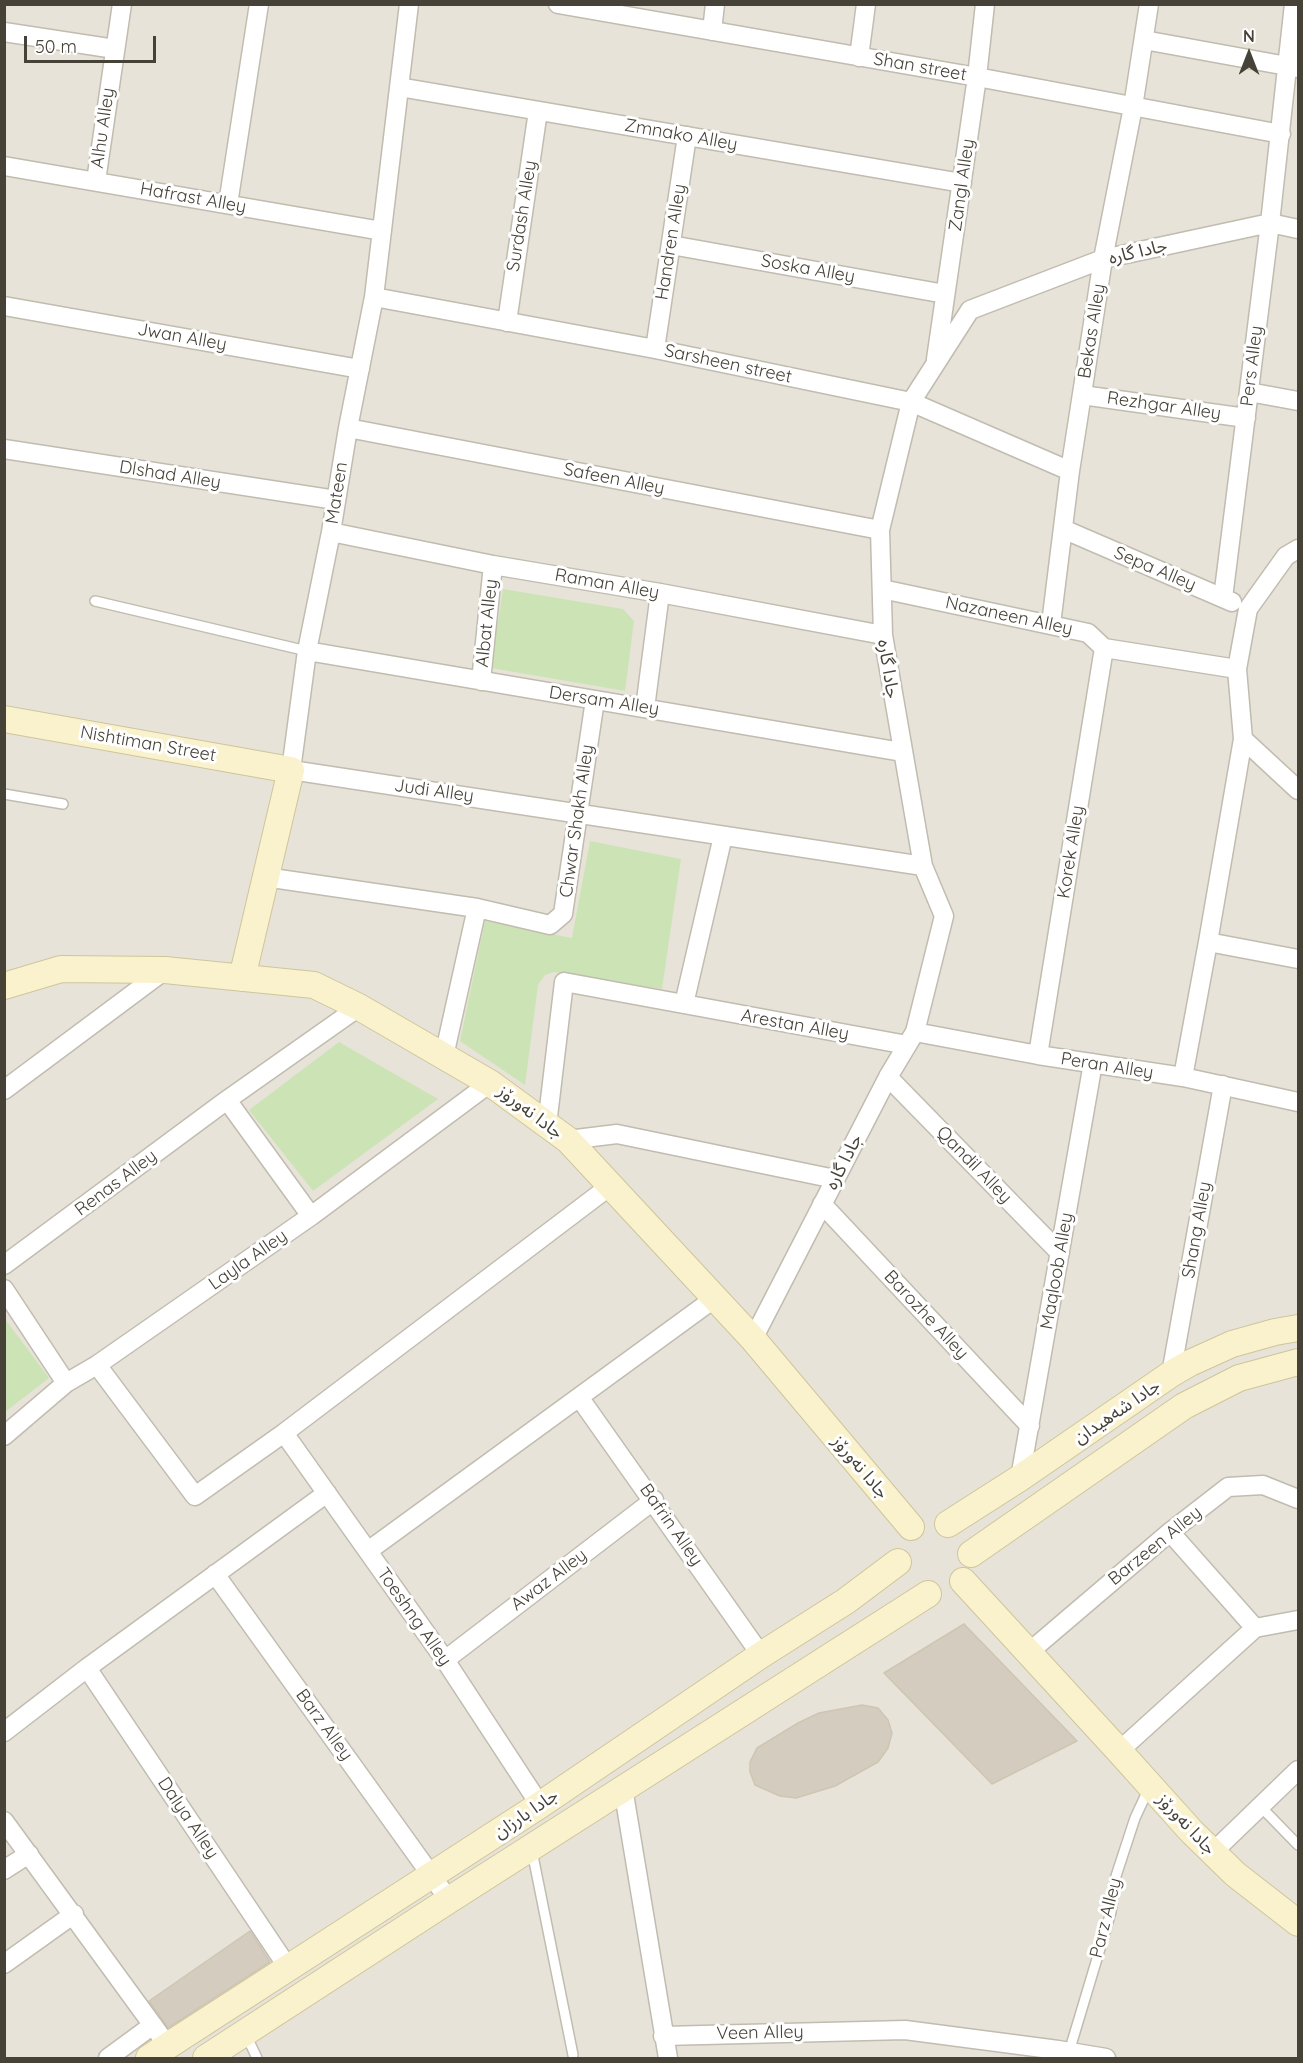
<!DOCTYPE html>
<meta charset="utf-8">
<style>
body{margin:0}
#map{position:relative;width:1303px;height:2063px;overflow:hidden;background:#f3f1e9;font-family:Quicksand,sans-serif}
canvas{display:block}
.frame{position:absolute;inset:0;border:6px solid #464238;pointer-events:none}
.north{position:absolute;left:1219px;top:24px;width:60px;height:60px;-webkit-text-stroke:4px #fff;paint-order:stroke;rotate:0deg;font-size:16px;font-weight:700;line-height:24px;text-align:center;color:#464238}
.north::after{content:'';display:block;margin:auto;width:21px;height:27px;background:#464238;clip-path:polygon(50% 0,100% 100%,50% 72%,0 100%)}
.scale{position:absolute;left:24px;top:36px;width:132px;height:27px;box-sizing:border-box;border:3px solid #464238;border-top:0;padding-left:8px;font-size:18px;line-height:21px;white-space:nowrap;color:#464238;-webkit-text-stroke:4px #fff;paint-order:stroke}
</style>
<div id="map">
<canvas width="1303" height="2063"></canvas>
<div class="frame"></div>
<div class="north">N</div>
<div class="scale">50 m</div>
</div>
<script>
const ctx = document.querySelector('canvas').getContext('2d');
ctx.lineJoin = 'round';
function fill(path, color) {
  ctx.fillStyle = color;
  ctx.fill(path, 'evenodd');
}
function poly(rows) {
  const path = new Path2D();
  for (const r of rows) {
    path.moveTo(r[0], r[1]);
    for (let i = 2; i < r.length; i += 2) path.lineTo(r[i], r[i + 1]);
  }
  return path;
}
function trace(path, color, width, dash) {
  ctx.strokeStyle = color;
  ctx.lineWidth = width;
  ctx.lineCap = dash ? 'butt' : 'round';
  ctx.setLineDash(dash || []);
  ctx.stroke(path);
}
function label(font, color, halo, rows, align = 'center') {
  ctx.font = font + ' Quicksand,"Noto Sans Arabic",sans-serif';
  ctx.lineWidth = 6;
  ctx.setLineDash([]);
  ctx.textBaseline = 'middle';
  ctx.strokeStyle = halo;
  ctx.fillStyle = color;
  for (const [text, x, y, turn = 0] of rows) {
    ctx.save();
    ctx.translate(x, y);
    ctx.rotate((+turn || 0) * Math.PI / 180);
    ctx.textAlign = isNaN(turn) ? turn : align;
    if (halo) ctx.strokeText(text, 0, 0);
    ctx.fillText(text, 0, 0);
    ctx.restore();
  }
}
fill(poly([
 [5,5,1298,5,1298,2058,5,2058]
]), '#e7e3d8');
fill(poly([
 [503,589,623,609,634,621,625,691,491,668],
 [590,841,681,859,662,989,554,972,545,975,538,985,525,1085,460,1041,485,921,572,938],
 [339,1042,438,1099,313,1191,249,1110],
 [5,1319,49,1378,5,1412]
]), '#cce4b5');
const building = poly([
 [964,1624,1077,1741,992,1784,884,1673,964,1624],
 [862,1705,878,1708,888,1720,892,1733,888,1748,878,1762,835,1786,796,1798,780,1796,755,1785,750,1772,750,1762,757,1748,798,1723,819,1713,862,1705],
 [250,1931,270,1962,168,2028,149,2001,250,1931]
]);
fill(building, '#d4cdbf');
trace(building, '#cec5b3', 1.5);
const lane = poly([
 [95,601,307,651],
 [4,794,63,804],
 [1261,1807,1298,1845],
 [532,1851,573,2055],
 [246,2035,257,2058],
 [1069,2052,1111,1912,1116,1876,1135,1818,1149,1788]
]);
const street = poly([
 [409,4,374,297,348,428,331,532,307,651,291,770,923,866],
 [558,4,977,77,1281,134],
 [712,31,715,4],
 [4,32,115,49],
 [1144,40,1298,68],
 [859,57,866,4],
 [399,87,962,183],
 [4,166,382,231],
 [96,181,122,4],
 [228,204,259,4],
 [671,245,945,294],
 [374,297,655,349,911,402,1070,471],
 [4,306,360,369],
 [507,322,538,111],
 [655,349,687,136],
 [936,359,977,77,985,4],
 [1249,392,1298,401],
 [1082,395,1246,418],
 [348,428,880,530],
 [4,449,336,500],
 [1063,529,1232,602],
 [331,532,493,565,660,593,883,635],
 [1298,549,1286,556,1248,609,1237,669,1243,739,1298,790],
 [882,589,1088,633,1104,648,1237,669],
 [1223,598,1270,223,1294,4],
 [1051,624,1070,471,1103,259,1133,107,1149,4],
 [307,651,902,752],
 [481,681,493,565],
 [645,708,660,593],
 [265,877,477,908,550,925,563,914,595,700],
 [1208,942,1298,959],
 [684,1004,723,836],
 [915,1032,1038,1055,1183,1077,1298,1102],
 [1038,1055,1104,648],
 [444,1056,477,908],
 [888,1077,1060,1253],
 [1183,1077,1208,942,1243,739],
 [4,1090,165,970],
 [227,1100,311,1216],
 [547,1125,564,982,907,1045],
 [568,1140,617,1134,835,1179],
 [822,1204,1030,1426],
 [4,1265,227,1100,359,1007],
 [4,1289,66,1383],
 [753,1339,888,1077,915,1032,944,916,923,866,883,635,880,530,911,402,970,310,1103,259,1270,223,1298,229],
 [97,1365,195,1496,284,1433,610,1186],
 [1171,1374,1223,1085],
 [579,1397,761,1655],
 [284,1433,445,1660,540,1805],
 [4,1436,66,1383,97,1365,311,1216,490,1083],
 [1020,1478,1093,1063],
 [1170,1532,1255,1628],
 [368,1551,715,1298],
 [215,1574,449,1900],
 [1028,1653,1170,1532,1228,1487,1263,1485,1298,1499],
 [445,1660,654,1500],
 [87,1668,289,1969],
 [4,1732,87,1668,327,1493],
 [1119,1751,1255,1628,1298,1620],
 [623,1788,668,2058],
 [4,1821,168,2046],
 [1212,1853,1298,1770],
 [4,1870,29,1854],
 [4,1964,74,1914],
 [663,2036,905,2030,1058,2050,1106,2058],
 [108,2058,153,2025]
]);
const secondary = poly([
 [4,719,291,770,242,978],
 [4,986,61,969,165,970,314,985,359,1007,490,1083,568,1140,753,1339,911,1527],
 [948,1524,1020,1478,1171,1374,1190,1363,1232,1344,1275,1332,1298,1328],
 [971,1554,1184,1406,1239,1378,1298,1362],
 [963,1581,1119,1751,1191,1831,1235,1874,1298,1923],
 [149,2058,540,1805,761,1655,846,1601,898,1562],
 [206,2058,449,1900,928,1594]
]);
trace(lane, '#c1bcaf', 12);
trace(street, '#c1bcaf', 21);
trace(secondary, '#cfc59c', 28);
trace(lane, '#fff', 9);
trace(street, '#fff', 18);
trace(secondary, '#faf2cc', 26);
label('18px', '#464238', '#fff', [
 ["Shan street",920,67,10],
 ["Alhu Alley",103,128,-82],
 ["Zmnako Alley",681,135,10],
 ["Zangl Alley",962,185,-82],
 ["Hafrast Alley",193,198,10],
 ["Surdash Alley",522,216,-81],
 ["Handren Alley",671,242,-81],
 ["جادا گارە",1138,252,-13],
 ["Soska Alley",808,269,10],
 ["Bekas Alley",1092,331,-81],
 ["Jwan Alley",182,337,10],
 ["Sarsheen street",728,364,12],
 ["Pers Alley",1252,366,-83],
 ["Rezhgar Alley",1164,406,8],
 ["Dlshad Alley",170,475,9],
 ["Safeen Alley",614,479,11],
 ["Mateen",337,493,-81],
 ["Sepa Alley",1155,569,23],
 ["Raman Alley",607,584,10],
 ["Nazaneen Alley",1009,616,12],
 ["Albat Alley",487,623,-84],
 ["جادا گارە",888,669,81],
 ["Dersam Alley",604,701,9],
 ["Nishtiman Street",148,744,10],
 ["Judi Alley",434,791,8],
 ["Chwar Shakh Alley",577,821,-82],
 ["Korek Alley",1071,852,-81],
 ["Arestan Alley",795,1025,10],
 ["Peran Alley",1107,1066,9],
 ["جادا نەورۆز",530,1112,37],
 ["جادا گارە",844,1162,-63],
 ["Qandil Alley",974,1165,46],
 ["Renas Alley",116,1183,-37],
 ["Shang Alley",1197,1230,-80],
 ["Layla Alley",248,1260,-35],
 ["Maqloob Alley",1057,1271,-80],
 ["Barozhe Alley",926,1315,47],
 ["جادا شەهیدان",1117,1412,-34],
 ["جادا نەورۆز",860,1467,50],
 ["Bafrin Alley",671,1525,55],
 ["Barzeen Alley",1155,1546,-39],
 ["Awaz Alley",549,1580,-37],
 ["Toeshng Alley",414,1617,55],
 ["Barz Alley",324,1725,54],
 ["جادا بارزان",526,1814,-34],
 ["Dalya Alley",188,1818,56],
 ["جادا نەورۆز",1186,1824,47],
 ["Parz Alley",1106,1918,-76],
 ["Veen Alley",760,2033,-1]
]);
</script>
